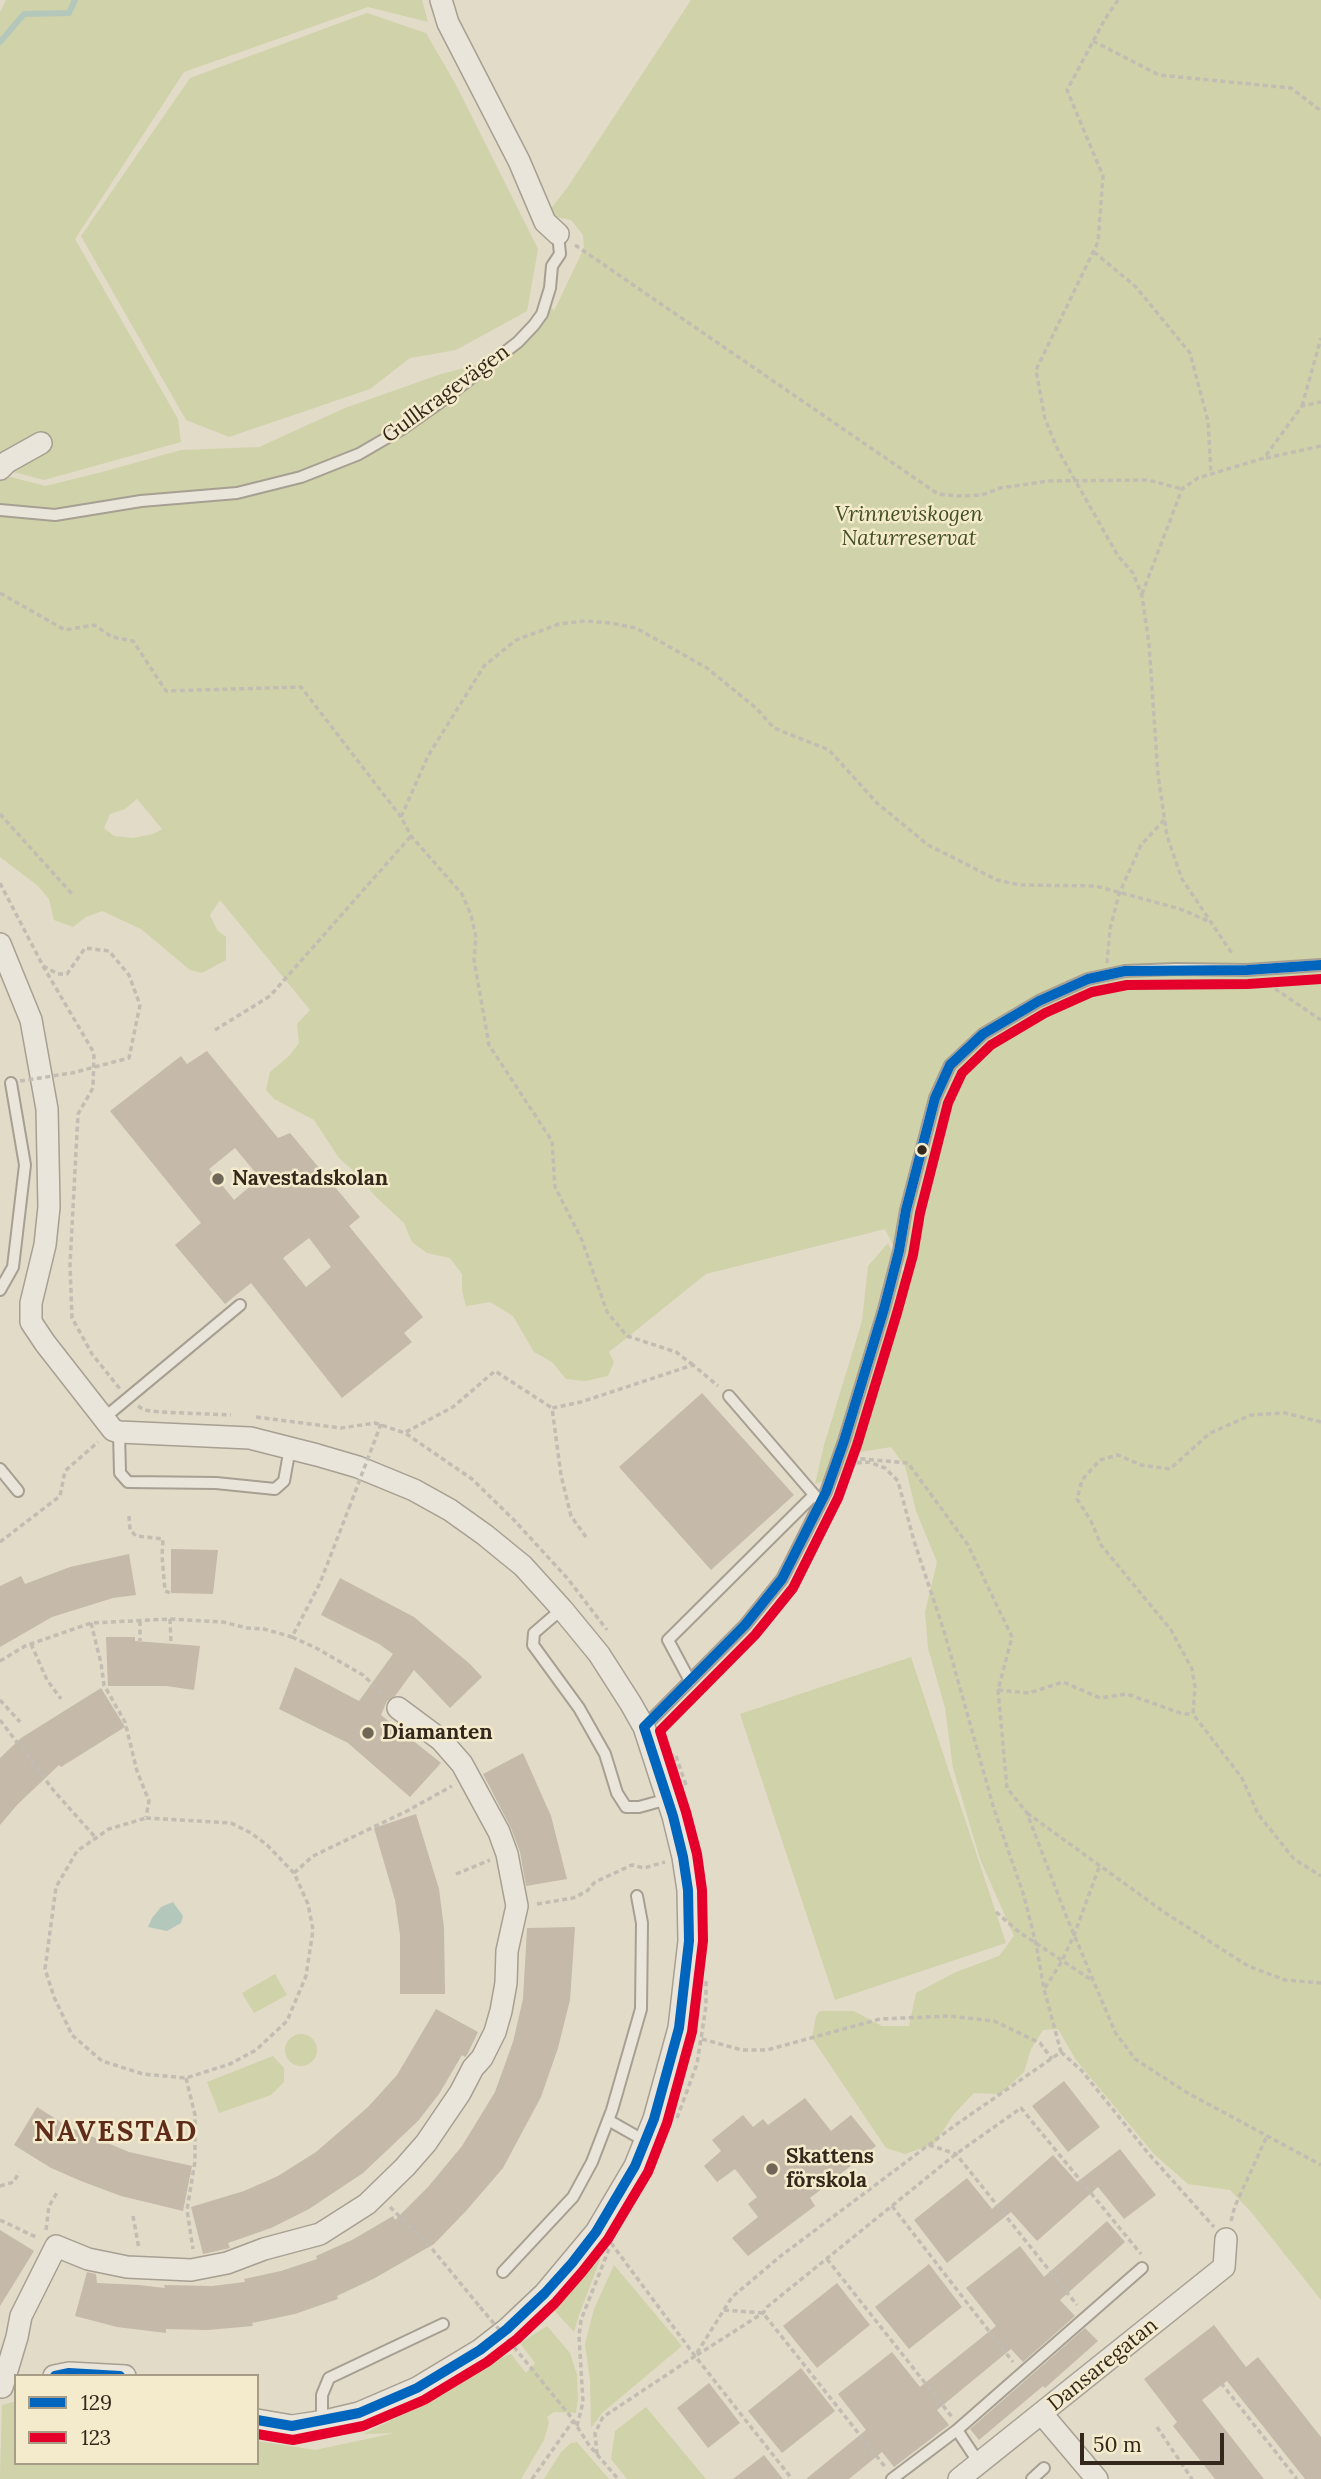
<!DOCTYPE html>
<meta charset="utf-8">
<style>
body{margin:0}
#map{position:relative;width:1321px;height:2479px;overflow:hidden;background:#e2dbc8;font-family:Lora,serif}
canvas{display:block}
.legend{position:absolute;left:14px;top:2374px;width:245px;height:91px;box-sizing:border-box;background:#f4eacc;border:2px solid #a79c85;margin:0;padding:9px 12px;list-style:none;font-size:21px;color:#33281b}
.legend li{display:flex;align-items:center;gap:14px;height:35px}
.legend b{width:35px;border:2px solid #a79c85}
.scale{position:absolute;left:1080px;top:2433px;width:144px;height:32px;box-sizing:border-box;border:4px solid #33281b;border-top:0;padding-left:9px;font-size:21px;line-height:24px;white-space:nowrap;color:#33281b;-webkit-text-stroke:5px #f4eacc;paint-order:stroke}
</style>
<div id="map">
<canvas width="1321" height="2479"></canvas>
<ul class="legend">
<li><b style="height:9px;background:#0065bd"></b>129</li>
<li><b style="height:9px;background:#e4002b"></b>123</li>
</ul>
<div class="scale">50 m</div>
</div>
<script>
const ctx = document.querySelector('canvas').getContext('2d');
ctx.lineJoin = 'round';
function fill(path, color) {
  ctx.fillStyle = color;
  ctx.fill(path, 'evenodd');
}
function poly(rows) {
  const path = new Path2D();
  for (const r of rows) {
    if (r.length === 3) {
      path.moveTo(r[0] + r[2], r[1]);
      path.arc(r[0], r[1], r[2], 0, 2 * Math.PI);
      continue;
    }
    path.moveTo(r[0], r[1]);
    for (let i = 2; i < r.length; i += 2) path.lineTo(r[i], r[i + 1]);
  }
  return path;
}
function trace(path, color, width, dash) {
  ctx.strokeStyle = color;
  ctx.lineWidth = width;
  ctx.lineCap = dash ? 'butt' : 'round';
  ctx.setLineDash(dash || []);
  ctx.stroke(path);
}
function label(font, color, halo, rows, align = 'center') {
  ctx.font = font + ' Lora,serif';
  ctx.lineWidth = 5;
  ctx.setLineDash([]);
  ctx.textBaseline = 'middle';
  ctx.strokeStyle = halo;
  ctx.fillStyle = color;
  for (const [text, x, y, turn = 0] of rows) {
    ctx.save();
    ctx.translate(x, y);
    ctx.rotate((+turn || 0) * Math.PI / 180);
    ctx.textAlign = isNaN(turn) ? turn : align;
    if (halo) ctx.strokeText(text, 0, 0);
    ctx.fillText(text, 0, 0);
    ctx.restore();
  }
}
fill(poly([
 [6,0,422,0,428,22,368,7,184,72,75,239,178,419,181,442,44,480,10,471,0,473,0,12],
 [691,0,1321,0,1321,2300,1252,2213,1230,2190,1188,2184,1154,2154,1076,2060,1058,2029,1043,2030,1031,2049,1024,2072,1000,2094,974,2093,954,2114,934,2144,905,2154,886,2148,812,2038,816,2016,820,2011,854,2011,882,2026,909,2026,916,1993,956,1972,999,1956,1014,1936,980,1859,953,1768,945,1708,928,1648,925,1612,937,1562,916,1511,905,1466,891,1447,860,1452,848,1473,815,1484,824,1445,862,1321,868,1266,888,1243,908,1282,907,1273,885,1229,706,1274,609,1352,614,1362,608,1376,585,1381,566,1379,552,1362,534,1352,513,1316,490,1302,466,1306,462,1291,462,1274,450,1258,427,1253,412,1242,404,1223,375,1196,359,1176,339,1158,314,1120,274,1099,266,1090,270,1072,289,1056,299,1043,297,1024,310,1010,220,900,210,915,217,930,226,937,226,960,202,973,190,970,141,929,102,911,86,917,73,927,54,920,49,899,38,886,0,857,0,479,11,477,45,486,102,472,181,450,259,447,345,408,441,374,499,359,552,308,554,311,584,248,583,235,571,220,546,215,567,188],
 [137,799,162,829,153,834,133,838,114,836,104,828,110,814,125,809],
 [367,13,426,33,456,85,538,249,527,311,456,350,410,358,370,389,229,437,186,420,81,236,190,78],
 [911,1657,1006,1943,835,2000,740,1714],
 [275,1974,287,1995,254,2013,242,1993],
 [301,2050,16],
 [273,2056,284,2068,284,2082,271,2095,219,2113,207,2082],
 [601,2257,579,2315,574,2332,554,2310],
 [614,2265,682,2346,602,2413,591,2428,590,2380,585,2344,594,2309],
 [547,2326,570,2353,577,2375,578,2398,576,2413,554,2412,547,2417,549,2423,544,2440,521,2479,0,2479,2,2405,16,2401,16,2463,257,2463,257,2441,315,2450,395,2433,363,2434,443,2395,501,2358,511,2354,526,2373,535,2363,520,2343],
 [646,2407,706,2479,627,2479,611,2459,615,2431],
 [577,2442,609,2479,544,2479,561,2452,571,2443]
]), '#d0d2aa');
fill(poly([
 [173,1902,183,1916,181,1923,167,1931,148,1927,152,1918,161,1907]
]), '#b4c7bb');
trace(poly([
 [0,42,24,14,69,13,75,0]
]), '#b4c7bb', 6);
fill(poly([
 [207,1051,278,1138,290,1133,360,1217,349,1226,423,1317,404,1333,412,1342,342,1398,251,1283,225,1304,175,1245,201,1223,110,1111,181,1056,187,1064],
 [235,1148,260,1178,234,1200,209,1169],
 [309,1238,331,1267,306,1287,283,1258],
 [702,1393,794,1495,711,1570,619,1467],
 [171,1549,218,1550,213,1594,171,1593],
 [129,1554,136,1595,113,1598,52,1617,0,1647,0,1586,21,1576,25,1584,70,1567],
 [340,1578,414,1617,470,1664,482,1677,450,1708,414,1670,395,1696,387,1701,381,1715,441,1763,410,1797,348,1743,279,1709,295,1667,359,1701,393,1654,379,1644,321,1615],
 [106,1637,135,1637,135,1641,200,1646,194,1690,166,1686,108,1686],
 [101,1688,125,1727,61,1767,59,1765,17,1805,0,1825,0,1758,21,1738],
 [523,1753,551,1816,567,1879,526,1886,520,1852,511,1828,483,1774],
 [416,1814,439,1889,444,1928,445,1994,400,1994,400,1935,395,1900,374,1828],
 [575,1927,570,2000,558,2048,541,2097,503,2168,466,2211,434,2244,375,2278,337,2296,338,2299,295,2314,252,2323,253,2326,208,2330,166,2329,166,2333,117,2327,75,2316,87,2272,96,2274,97,2283,139,2285,165,2288,164,2285,212,2286,245,2282,244,2279,281,2271,317,2259,316,2256,352,2240,393,2216,395,2220,428,2187,462,2146,495,2092,513,2042,523,1999,527,1928],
 [436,2009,478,2032,467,2055,465,2057,462,2055,439,2094,418,2121,363,2173,309,2209,271,2228,228,2243,230,2248,203,2254,191,2207,244,2191,278,2176,316,2152,368,2107,397,2075],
 [1064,2081,1100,2127,1068,2152,1032,2106],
 [805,2098,831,2131,851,2115,876,2146,810,2198,815,2206,748,2256,732,2238,758,2217,748,2204,757,2197,735,2169,717,2182,704,2166,721,2151,712,2140,743,2115,753,2127,763,2119,768,2125],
 [37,2107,67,2126,129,2152,192,2166,183,2211,121,2196,81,2181,51,2168,14,2145],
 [1120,2149,1156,2195,1124,2219,1098,2187,1037,2241,1011,2212,947,2263,914,2220,967,2178,992,2209,1053,2155,1077,2182],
 [1107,2221,1125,2242,1060,2300,1075,2316,1023,2362,1011,2349,937,2410,949,2425,894,2467,882,2452,849,2479,806,2479,866,2430,838,2394,892,2352,920,2387,996,2326,966,2288,1020,2246,1044,2277],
 [0,2230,34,2251,0,2306],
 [929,2264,962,2307,909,2349,875,2307],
 [837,2283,870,2325,817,2368,783,2326],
 [1214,2325,1246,2367,1258,2357,1321,2437,1321,2479,1305,2479,1227,2381,1202,2400,1264,2479,1215,2479,1173,2426,1177,2422,1144,2379],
 [1085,2328,1098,2341,1045,2388,1043,2386,979,2440,970,2429],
 [801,2368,835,2411,782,2453,748,2411],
 [709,2383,740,2423,708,2448,677,2408],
 [764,2455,783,2479,733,2479]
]), '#c5b9a9');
const lane = poly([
 [0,510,55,515,141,501,237,493,301,477,359,454,402,429,439,403,518,342,534,325,542,314,550,288,552,266,560,254,558,234],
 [0,1290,13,1267,25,1165,11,1083],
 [729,1396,817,1498],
 [104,1418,240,1305],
 [119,1432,120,1473,128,1482,216,1483,275,1489,284,1481,290,1448],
 [0,1469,18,1491],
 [562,1609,534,1633,533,1645,579,1708,605,1754,617,1793,626,1807,639,1807,668,1799],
 [690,1681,668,1640,814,1495],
 [644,1727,745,1625,782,1579,826,1492,844,1441,884,1309,899,1251,906,1210,935,1098,950,1065,983,1034,1039,1001,1088,979,1125,971,1176,969,1247,970,1321,965],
 [608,2120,645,2141],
 [503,2272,573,2197,592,2162,612,2110,641,2009,642,1923,637,1896],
 [322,2421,322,2395,329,2378,443,2324],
 [957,2430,1142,2268],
 [892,2479,957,2430,979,2463],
 [1032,2479,1044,2468]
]);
const street = poly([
 [441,0,448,23,519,161,545,222,558,234],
 [0,469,7,462,41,443],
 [0,944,31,1020,47,1109,49,1207,45,1245,31,1303,31,1322,45,1343,113,1430,119,1432,250,1438,317,1455,358,1467,414,1490,450,1510,485,1535,523,1566,562,1609,599,1654,631,1704,644,1727,673,1816,683,1857,688,1890,689,1941,679,2028,654,2119,635,2166,596,2232,545,2293,507,2329,480,2350,417,2388,359,2413,325,2421,292,2426,257,2420],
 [54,2376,69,2373,125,2376],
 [2,2387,17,2337,21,2316,56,2246,88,2259,127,2267,191,2270,227,2263,264,2249,320,2234,367,2204,405,2167,426,2143,460,2093,473,2068,482,2058,495,2032,501,2011,506,1983,507,1951,517,1906,507,1854,499,1832,462,1764,441,1740,398,1708],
 [1042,2414,1097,2479],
 [959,2479,1224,2267,1226,2239]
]);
trace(lane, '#a69f92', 14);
trace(street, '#a69f92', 24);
trace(poly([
 [1118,0,1105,19,1067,90,1103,176,1098,242,1036,370,1045,419,1058,450,1118,556,1133,573,1142,596,1149,644,1158,775,1167,836,1182,879,1233,955],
 [1093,41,1159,75,1291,88,1321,111],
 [575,245,938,494,958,496,982,495,1000,488,1049,481,1148,480,1182,489],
 [1094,252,1136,287,1190,353,1208,421,1211,474],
 [1302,406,1321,338],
 [1266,458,1321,446],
 [0,593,65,630,94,625,112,637,133,641,166,691,301,687,401,817],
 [1142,594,1182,489,1198,478,1264,458,1302,406,1321,402],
 [0,814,73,895],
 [0,883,43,966,58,974,67,974,85,948,109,951,129,975,140,1005,129,1058,72,1073],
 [1107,963,1110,929,1119,894,1141,845,1165,819],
 [43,966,94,1053,93,1088,78,1114,70,1265,72,1318,92,1354,120,1389],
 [1268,984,1321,1020],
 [215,1030,270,996,411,836],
 [693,1365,676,1352,627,1336,607,1312,582,1240,555,1187,552,1141,489,1045,474,960,476,937,471,915,462,894,411,836,401,817,428,756,484,666,516,640,559,624,585,621,611,623,636,628,707,668,756,708,774,728,829,750,877,803,928,845,958,860,997,880,1020,885,1096,886,1180,909,1213,923],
 [138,1406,144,1410,160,1412,231,1415],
 [256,1417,341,1428,375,1423,405,1433,472,1479,514,1520,568,1579,607,1630],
 [1321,1422,1285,1413,1251,1415,1210,1433,1170,1469,1141,1465,1118,1455,1100,1460,1082,1480,1077,1499,1091,1521,1101,1545,1171,1630,1192,1669,1195,1687,1193,1714,1242,1778,1258,1814,1294,1859,1321,1876],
 [406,1432,453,1407,495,1371,552,1408],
 [852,1458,908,1463,968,1545,1012,1637,998,1690,1007,1788,1027,1813,1067,1918,1115,2032,1135,2059,1186,2092,1321,2165],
 [129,1516,130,1530,136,1536,163,1539,162,1556,165,1591,171,1593],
 [586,1537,571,1516,561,1475,552,1408,581,1402,693,1365,718,1386],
 [0,1542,60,1496,65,1471,98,1442],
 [170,1619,171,1643],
 [140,1621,140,1641],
 [91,1623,101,1663,104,1685,125,1722,137,1771,149,1801,146,1817],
 [292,1637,316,1648,363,1675,384,1695],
 [31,1644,47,1680,61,1699],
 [0,1661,25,1646,91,1623,170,1619,223,1622,247,1628,264,1629,292,1637,320,1583,349,1508],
 [998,1690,1029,1693,1063,1682,1100,1698,1127,1694,1183,1714,1193,1714],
 [0,1700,20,1722],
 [0,1720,54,1791,96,1838],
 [676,1756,686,1785],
 [1027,1813,1164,1912,1248,1966,1285,1980,1321,1983],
 [146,1818,231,1823,251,1833,267,1845,294,1873,308,1904,313,1930,306,1976,287,2021,256,2050,230,2064,186,2078,143,2074,102,2061,72,2035,54,1997,45,1969,56,1887,77,1851,109,1829,146,1818],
 [294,1873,313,1856,407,1811,452,1786],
 [456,1874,490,1860],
 [537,1904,573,1898,587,1891,595,1882,632,1865,644,1868,665,1862],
 [996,1912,1019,1932,1093,1981],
 [1045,1988,1062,1961,1074,1935,1100,1865],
 [702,2039,742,2050,767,2050,880,2019,949,2016,994,2021,1040,2043,1052,2059],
 [1061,2052,1082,2071,1148,2153,1214,2227],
 [186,2078,195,2115,195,2161,187,2210,193,2249],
 [677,2118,697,2064,706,2006,706,1980],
 [929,2145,956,2154,1077,2305],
 [0,2186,14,2182,19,2172],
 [892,2206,1013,2362],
 [390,2207,433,2250,480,2307],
 [133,2216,139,2249],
 [0,2220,38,2238],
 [1231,2221,1235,2206,1267,2136],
 [46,2230,49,2206,58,2191],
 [611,2243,695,2356,792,2479],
 [827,2259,952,2417],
 [724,2310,763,2313,886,2468],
 [514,2347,571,2417,589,2445,618,2479],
 [697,2355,763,2313,767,2307,956,2154,1021,2108,1141,2254],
 [1221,2383,1297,2479],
 [577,2426,583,2402,579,2336,581,2320,609,2249],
 [1157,2427,1192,2479],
 [597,2454,595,2433,603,2417,695,2356,732,2297,782,2255,954,2126,1061,2052,1044,1989,1036,1944,1024,1896,994,1809,944,1631,914,1541,898,1481,885,1468,869,1462,851,1463],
 [532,2479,573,2421]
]), '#c2bcb2', 3.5, [5, 3.5]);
trace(lane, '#eae5da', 10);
trace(street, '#eae5da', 21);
trace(poly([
 [20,1081,72,1073],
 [349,1508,381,1424],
 [480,2307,514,2347]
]), '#c2bcb2', 3.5, [5, 3.5]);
trace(poly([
 [55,2376,69,2373,120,2376],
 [257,2420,292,2426,359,2413,417,2388,480,2350,507,2329,545,2293,572,2263,596,2232,635,2166,654,2119,679,2028,689,1941,688,1890,683,1857,673,1816,644,1727,745,1625,782,1579,826,1492,844,1441,884,1309,899,1251,906,1210,935,1098,950,1065,983,1034,1039,1001,1088,979,1125,971,1247,970,1321,965]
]), '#0065bd', 10);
trace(poly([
 [257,2434,293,2440,363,2426,424,2400,487,2362,517,2339,555,2303,582,2272,608,2239,648,2172,667,2123,692,2032,703,1941,702,1890,697,1854,686,1812,660,1731,755,1635,793,1588,838,1498,857,1445,897,1313,913,1255,920,1213,948,1103,962,1073,991,1045,1045,1013,1092,992,1127,985,1248,984,1321,979]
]), '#e4002b', 10);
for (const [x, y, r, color] of [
 [922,1150,6,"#33281b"],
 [218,1179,7,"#706758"],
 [368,1733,7,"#706758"],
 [772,2169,7,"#706758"]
]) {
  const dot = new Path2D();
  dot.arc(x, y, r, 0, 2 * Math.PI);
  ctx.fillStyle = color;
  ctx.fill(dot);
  trace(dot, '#f4eacc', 2.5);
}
label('21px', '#33281b', '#f4eacc', [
 ["Gullkragevägen",446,394,-36],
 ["Dansaregatan",1103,2365,-39]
]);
label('italic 21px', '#435022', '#f4eacc', [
 ["Vrinneviskogen",909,515],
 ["Naturreservat",909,539]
]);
label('bold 21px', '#33281b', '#f4eacc', [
 ["Navestadskolan",232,1179],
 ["Diamanten",382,1733],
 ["Skattens",786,2157],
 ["förskola",786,2181]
], 'left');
ctx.letterSpacing = '2px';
label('bold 28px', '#5f2c1b', '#f4eacc', [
 ["NAVESTAD",116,2133]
]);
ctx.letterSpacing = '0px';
</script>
